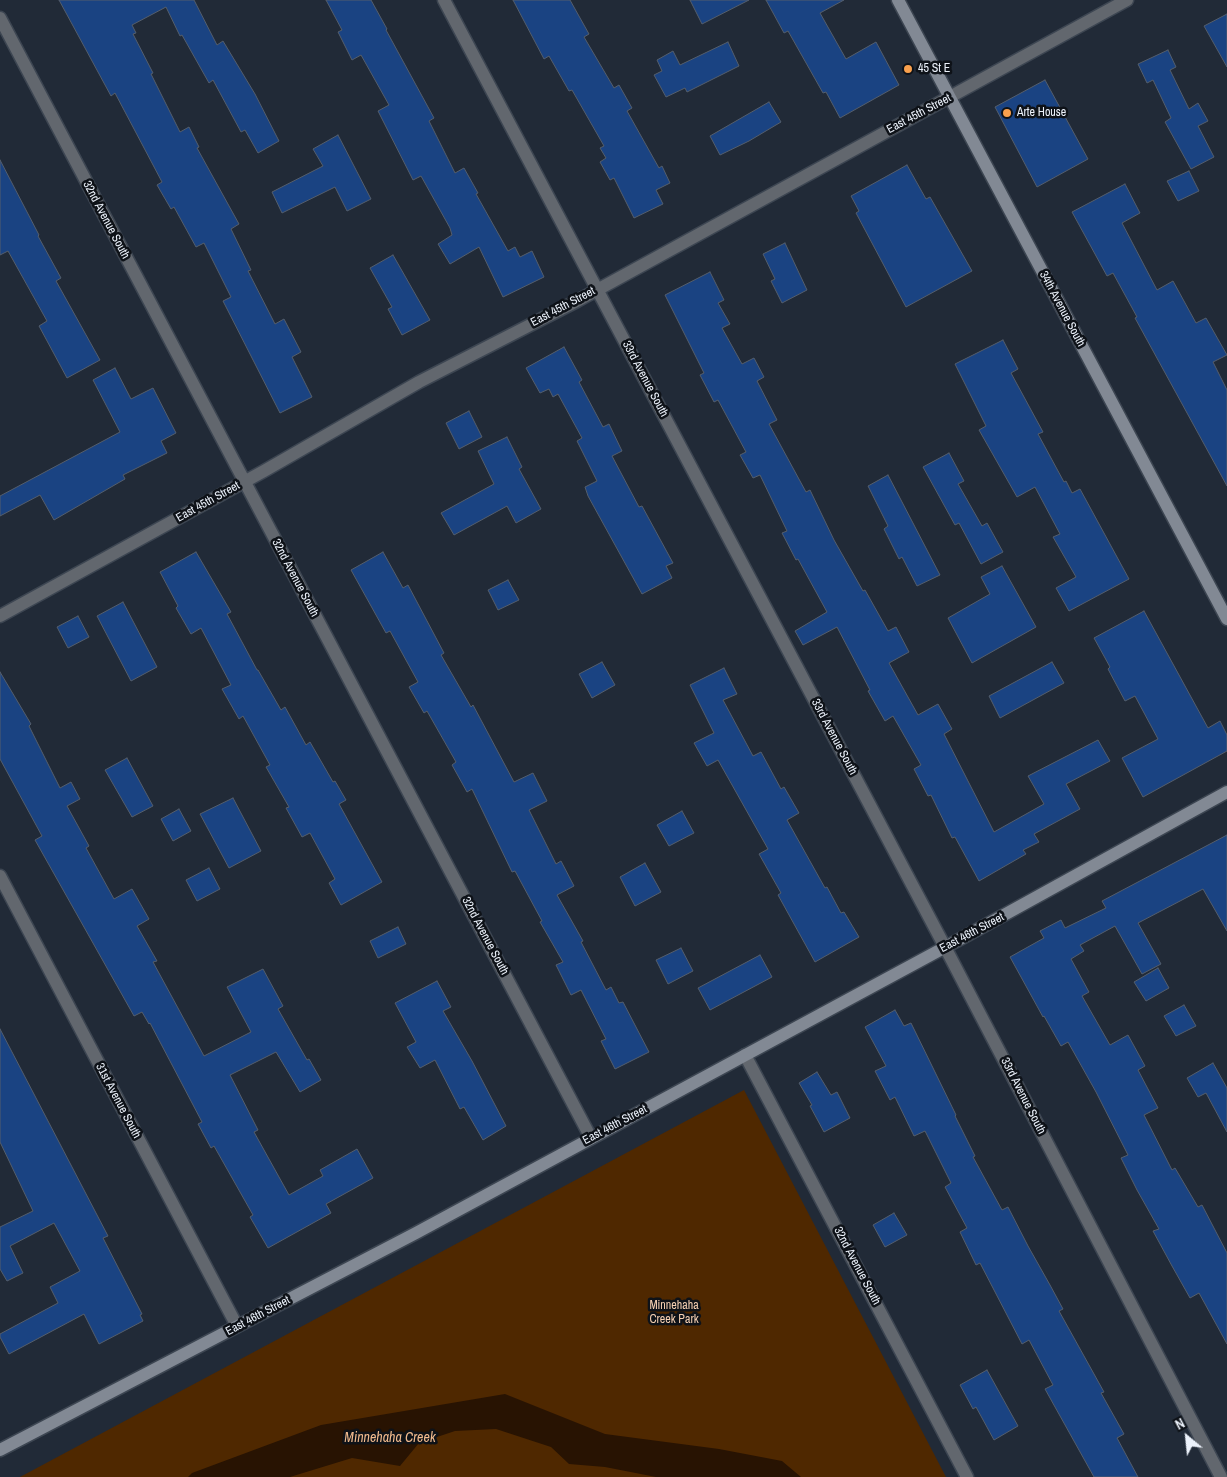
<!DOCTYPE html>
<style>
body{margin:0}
#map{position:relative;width:1227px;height:1477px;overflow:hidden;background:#212a37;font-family:"Archivo Narrow",sans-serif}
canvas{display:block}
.north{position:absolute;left:1162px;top:1412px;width:50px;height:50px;-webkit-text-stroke:4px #0e1218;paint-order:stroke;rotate:332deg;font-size:14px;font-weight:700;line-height:20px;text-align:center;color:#ecf2fb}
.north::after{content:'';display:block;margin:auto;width:18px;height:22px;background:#ecf2fb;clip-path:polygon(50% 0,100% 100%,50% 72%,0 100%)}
</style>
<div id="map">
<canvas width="1227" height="1477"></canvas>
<div class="north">N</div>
</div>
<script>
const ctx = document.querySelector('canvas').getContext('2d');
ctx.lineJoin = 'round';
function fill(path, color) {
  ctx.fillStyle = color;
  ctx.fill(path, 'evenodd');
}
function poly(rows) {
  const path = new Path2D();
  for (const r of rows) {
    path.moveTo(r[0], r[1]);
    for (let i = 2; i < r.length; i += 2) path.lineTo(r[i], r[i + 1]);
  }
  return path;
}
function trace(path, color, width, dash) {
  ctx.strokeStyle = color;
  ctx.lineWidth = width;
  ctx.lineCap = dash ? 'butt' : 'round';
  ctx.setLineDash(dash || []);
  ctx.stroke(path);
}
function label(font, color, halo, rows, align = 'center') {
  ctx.font = font + ' "Archivo Narrow",sans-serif';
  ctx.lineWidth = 5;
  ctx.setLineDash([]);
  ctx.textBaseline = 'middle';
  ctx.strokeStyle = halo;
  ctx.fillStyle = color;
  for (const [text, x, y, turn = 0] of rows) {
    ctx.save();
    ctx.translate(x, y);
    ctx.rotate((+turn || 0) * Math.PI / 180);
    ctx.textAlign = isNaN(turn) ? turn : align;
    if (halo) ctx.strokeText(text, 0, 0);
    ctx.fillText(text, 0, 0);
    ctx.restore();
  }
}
fill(poly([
 [744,1090,946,1477,20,1477]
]), '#4f2800');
fill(poly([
 [505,1394,605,1434,719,1449,782,1461,801,1477,656,1477,605,1467,569,1464,551,1447,496,1429,455,1431,419,1443,400,1466,352,1458,290,1477,188,1477,192,1473,321,1425]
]), '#281302');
const building = poly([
 [59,0,194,0,217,45,223,41,255,94,279,141,258,153,245,130,241,132,213,80,209,83,182,35,180,36,166,7,132,25,136,33,133,34,153,73,151,74,180,132,189,127,199,147,197,148,239,224,231,229,251,270,248,271,275,324,284,319,301,352,292,357,312,397,280,413,223,301,231,297,204,243,196,247,174,207,171,209,157,185,162,182,115,93,111,96,59,0],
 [326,0,371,0,387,29,386,30,434,118,429,121,455,173,464,168,478,193,476,194,508,251,515,247,520,257,532,251,544,277,503,297,479,247,450,264,438,244,452,235,450,228,421,176,413,180,378,111,389,105,361,55,352,60,338,32,342,30,326,0],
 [513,0,570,0,589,34,584,37,614,88,619,85,632,108,627,111,659,168,662,166,670,183,656,190,663,204,634,218,614,178,610,180,600,162,606,158,600,148,604,146,572,90,569,91,549,56,544,59,513,0],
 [690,0,749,0,702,24,690,0],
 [766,0,844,0,820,13,846,59,876,42,899,85,840,118,826,92,823,93,788,31,784,33,766,0],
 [1227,14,1227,67,1204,26,1227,14],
 [728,42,739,66,687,92,685,88,666,97,654,75,662,71,657,60,673,51,680,65,728,42],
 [1168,50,1176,67,1170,70,1189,109,1198,103,1208,121,1198,126,1214,157,1191,169,1165,122,1171,118,1153,80,1147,83,1138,64,1168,50],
 [1045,80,1088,159,1037,187,995,107,1045,80],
 [769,102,781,122,749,141,720,155,710,136,769,102],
 [338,135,371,199,347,211,335,187,282,213,272,192,323,166,313,149,338,135],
 [0,160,39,235,38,236,61,278,56,281,100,360,67,378,39,326,47,321,8,251,0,255,0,160],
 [907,165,926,199,930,197,972,271,906,307,856,213,859,211,851,196,907,165],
 [1189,171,1199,191,1178,201,1167,181,1189,171],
 [1125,184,1140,213,1122,223,1157,290,1173,281,1196,323,1206,318,1227,355,1213,362,1227,390,1227,486,1135,318,1137,317,1113,273,1107,276,1072,212,1125,184],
 [785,243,807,290,782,303,771,281,775,279,763,254,785,243],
 [393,255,430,320,402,335,388,309,392,307,370,268,393,255],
 [710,272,724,300,718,303,730,324,722,328,742,364,754,358,764,377,757,381,777,420,769,424,806,492,810,490,834,540,863,591,865,590,888,631,896,627,909,652,889,663,918,715,938,704,952,729,944,734,994,832,1044,804,1028,776,1098,740,1110,761,1066,784,1080,809,1034,834,1039,842,1023,850,1026,854,979,881,955,837,952,838,931,795,928,796,914,769,921,765,893,716,885,721,868,691,870,690,837,627,803,645,795,631,827,612,798,559,796,560,782,533,787,531,760,475,753,478,740,455,746,452,718,400,714,402,700,375,704,373,665,295,710,272],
 [1003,340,1018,369,1011,373,1043,432,1038,434,1064,482,1066,481,1072,493,1080,489,1129,579,1069,611,1056,588,1076,577,1053,537,1060,534,1035,487,1017,497,979,430,986,426,955,364,1003,340],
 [564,347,582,380,579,382,603,427,609,424,622,451,612,456,639,507,642,506,673,563,666,566,672,578,642,594,588,496,585,487,597,481,577,441,582,438,558,394,553,397,549,389,540,393,526,368,564,347],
 [115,368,131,399,153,388,176,433,161,441,167,453,123,475,125,479,54,520,40,495,0,516,0,496,120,432,93,380,115,368],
 [469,411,482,437,459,449,446,423,469,411],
 [507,437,522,467,519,469,541,509,516,523,507,506,454,535,441,513,494,484,478,451,507,437],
 [949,453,964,481,958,484,982,526,987,523,1003,552,981,564,959,523,955,525,923,467,949,453],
 [888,475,940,575,917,586,902,557,899,559,884,529,888,526,868,486,888,475],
 [196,552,231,612,227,614,257,670,258,670,281,710,285,707,306,745,310,742,333,782,335,781,346,800,339,804,382,882,341,905,329,883,335,879,310,833,302,837,286,808,289,807,266,767,270,765,243,716,239,719,222,689,231,685,201,628,191,634,176,608,178,606,160,572,196,552],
 [383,552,403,588,408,585,444,653,441,655,471,707,473,705,514,782,533,773,547,801,529,810,556,864,561,861,574,886,557,895,583,941,581,942,606,990,611,987,619,1003,623,1002,649,1052,615,1069,601,1041,606,1039,581,990,571,995,556,965,563,962,540,922,542,921,515,871,512,872,472,789,467,792,452,765,456,762,427,711,424,713,409,687,418,682,390,631,386,633,351,570,383,552],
 [1002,566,1036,627,972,663,948,618,990,594,981,577,1002,566],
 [508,580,519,600,498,610,488,590,508,580],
 [123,602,157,667,131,681,97,616,123,602],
 [1144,611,1208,728,1220,721,1227,735,1227,751,1143,797,1122,758,1158,739,1135,696,1125,701,1108,669,1110,667,1094,638,1144,611],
 [78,616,89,637,68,648,57,627,78,616],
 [602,662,615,685,592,698,579,674,602,662],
 [1052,662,1064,683,1000,718,989,696,1052,662],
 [724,668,737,694,723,700,753,756,761,752,781,789,784,787,799,813,787,820,825,888,827,887,841,913,844,912,859,937,815,962,778,895,781,893,759,854,768,849,718,760,707,766,694,743,714,733,690,685,724,668],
 [0,672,31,724,29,726,60,788,71,782,80,799,67,806,89,846,86,848,114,899,132,889,149,919,137,926,157,961,153,962,204,1056,251,1032,227,987,263,969,283,1006,278,1009,307,1060,309,1059,321,1080,300,1092,276,1052,230,1075,258,1130,254,1132,289,1195,323,1176,320,1170,357,1149,373,1178,326,1204,331,1213,268,1248,250,1217,253,1215,214,1146,211,1148,198,1124,202,1122,150,1023,149,1024,142,1012,134,1016,35,840,42,836,0,759,0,672],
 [127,758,153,806,132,817,105,770,127,758],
 [233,798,261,851,229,868,200,814,233,798],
 [179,809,191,831,173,841,161,819,179,809],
 [682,811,694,833,669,846,657,825,682,811],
 [1227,835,1227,931,1203,889,1138,923,1161,964,1142,974,1115,926,1080,945,1084,951,1071,959,1089,992,1082,996,1110,1045,1128,1035,1145,1066,1138,1070,1158,1108,1144,1115,1172,1170,1175,1168,1198,1207,1202,1205,1227,1253,1227,1344,1199,1293,1190,1298,1172,1266,1153,1231,1159,1229,1137,1190,1121,1158,1128,1155,1096,1092,1068,1042,1061,1046,1044,1016,1043,1017,1010,957,1044,938,1040,931,1061,920,1065,928,1106,908,1102,901,1227,835],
 [645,863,661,892,635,906,620,877,645,863],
 [209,868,220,889,197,901,186,880,209,868],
 [398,927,406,944,378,958,370,941,398,927],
 [681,948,693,971,668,984,656,960,681,948],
 [760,955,772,977,710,1010,698,988,760,955],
 [1158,968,1169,988,1146,1001,1134,982,1158,968],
 [437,981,451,1007,443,1011,472,1061,506,1126,483,1140,464,1107,460,1109,435,1060,420,1068,407,1047,416,1042,395,1003,437,981],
 [1184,1005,1196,1026,1176,1036,1164,1016,1184,1005],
 [895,1010,904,1026,911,1023,956,1115,955,1116,975,1156,973,1157,1002,1210,1008,1207,1028,1246,1050,1285,1063,1309,1059,1311,1104,1392,1101,1393,1124,1434,1117,1438,1138,1477,1094,1477,1045,1389,1053,1385,1029,1340,1022,1344,980,1263,976,1265,960,1232,967,1228,945,1187,951,1183,925,1131,914,1136,895,1097,890,1100,875,1071,886,1066,865,1027,895,1010],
 [0,1029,108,1236,103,1238,142,1314,140,1315,143,1321,99,1344,84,1314,9,1354,0,1337,0,1334,58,1303,50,1287,80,1271,54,1223,10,1246,23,1273,7,1281,0,1269,0,1227,33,1211,0,1142,0,1029],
 [1213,1063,1227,1088,1227,1132,1206,1093,1198,1097,1187,1078,1213,1063],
 [817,1072,831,1095,837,1092,850,1118,824,1132,810,1106,812,1105,799,1083,817,1072],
 [894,1213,907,1235,885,1247,873,1225,894,1213],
 [987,1370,1018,1426,994,1440,976,1407,973,1409,960,1385,987,1370]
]);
fill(building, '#1a4382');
trace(building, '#545e6c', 1);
const street = poly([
 [444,0,945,947,1221,1477],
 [0,18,591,1138],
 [0,616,264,471,419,382,577,301,1127,0],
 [0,876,237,1326],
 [745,1055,967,1477]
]);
const secondary = poly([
 [898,0,1227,619],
 [0,1450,416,1233,964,937,1227,792]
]);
trace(street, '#3d4652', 15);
trace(secondary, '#3d4652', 15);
trace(street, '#62676e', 12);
trace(secondary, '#828994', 12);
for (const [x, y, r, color] of [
 [908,69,5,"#f9a04d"],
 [1007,113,5,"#f9a04d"]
]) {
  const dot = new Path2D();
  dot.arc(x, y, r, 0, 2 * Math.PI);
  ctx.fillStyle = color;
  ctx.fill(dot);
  trace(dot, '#0e1218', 2);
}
label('12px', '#ecf2fb', '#0e1218', [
 ["45 St E",918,69],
 ["Arte House",1017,113]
], 'left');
label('12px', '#ecf2fb', '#0e1218', [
 ["East 45th Street",919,114,-28],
 ["32nd Avenue South",106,220,62],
 ["East 45th Street",563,307,-28],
 ["34th Avenue South",1062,309,62],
 ["33rd Avenue South",645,379,62],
 ["East 45th Street",208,502,-29],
 ["32nd Avenue South",295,578,62],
 ["33rd Avenue South",834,737,62],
 ["East 46th Street",972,933,-28],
 ["32nd Avenue South",485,936,62],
 ["33rd Avenue South",1023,1096,63],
 ["31st Avenue South",118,1101,62],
 ["East 46th Street",615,1125,-28],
 ["32nd Avenue South",857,1266,62],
 ["East 46th Street",258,1316,-28]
]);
label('12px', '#f6d0b2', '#0e1218', [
 ["Minnehaha",674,1306],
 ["Creek Park",674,1320]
]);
label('italic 14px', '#f2bb8e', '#0e1218', [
 ["Minnehaha Creek",390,1438]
]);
</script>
